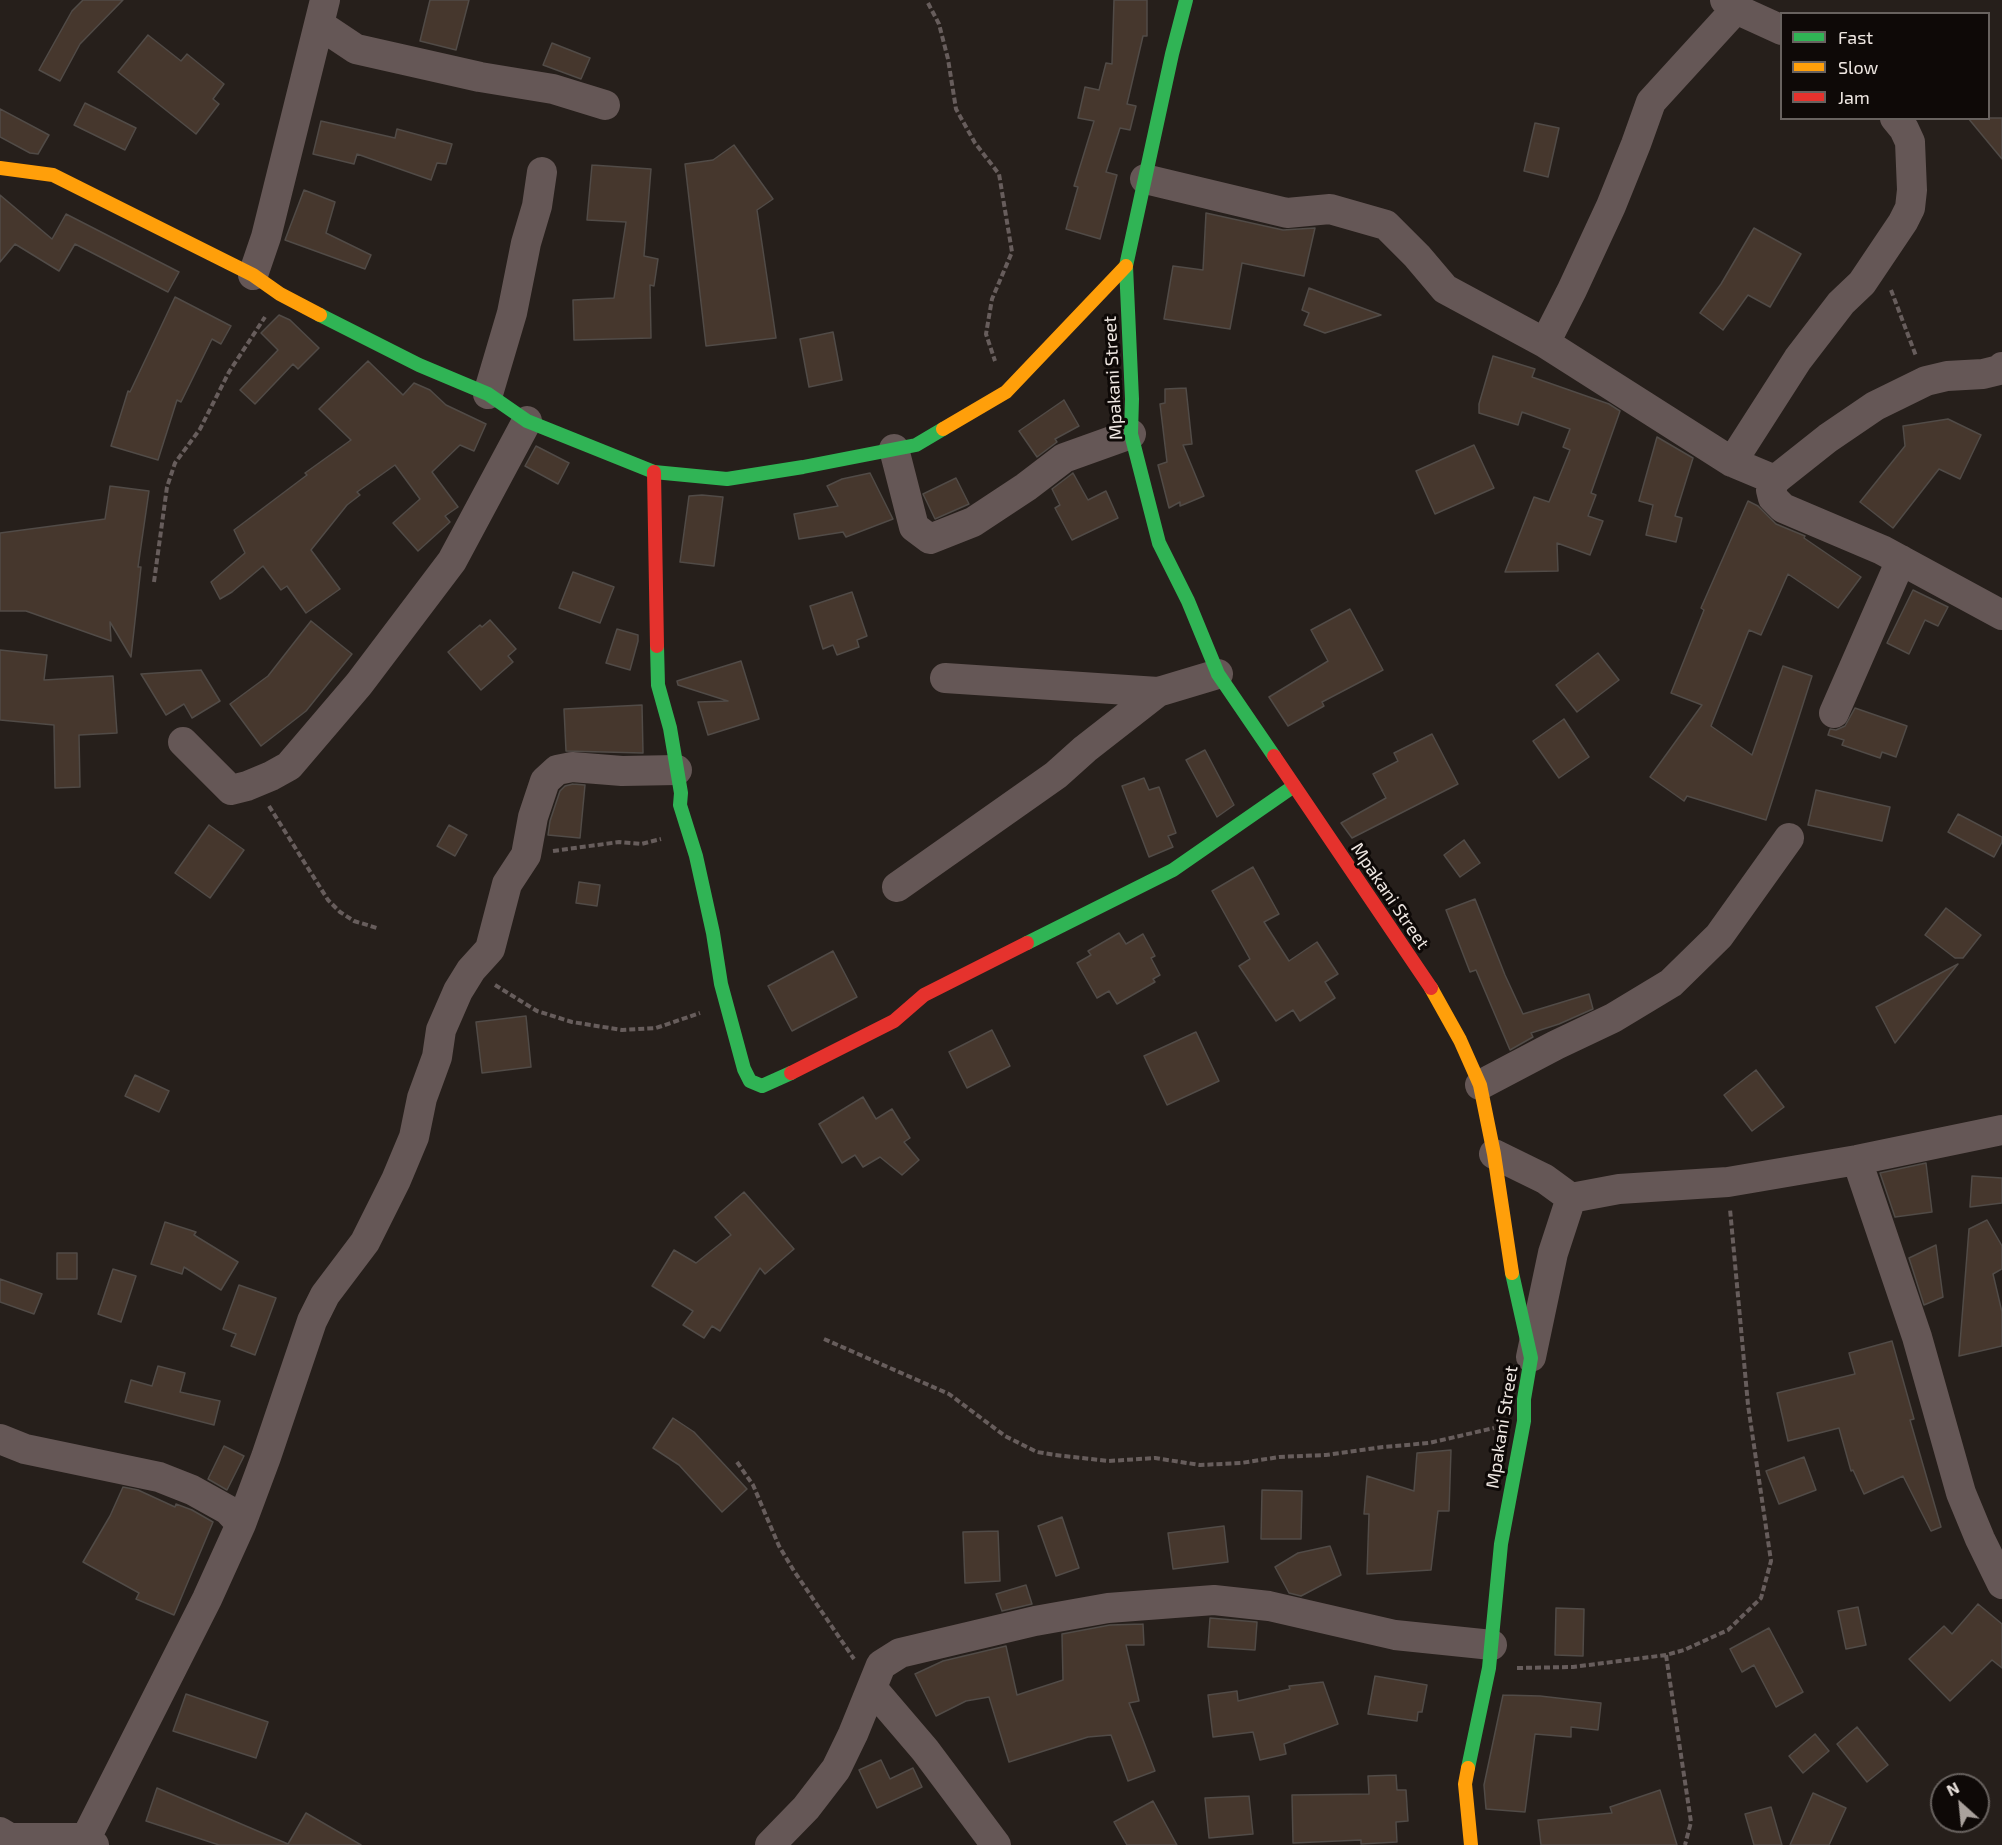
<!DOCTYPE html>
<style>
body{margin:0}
#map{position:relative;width:2002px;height:1845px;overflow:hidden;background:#261f1b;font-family:"Exo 2",sans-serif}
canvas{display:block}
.legend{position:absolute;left:1780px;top:12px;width:210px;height:108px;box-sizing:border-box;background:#0e0907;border:2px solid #68625f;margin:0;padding:8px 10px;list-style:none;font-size:18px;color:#efe7e2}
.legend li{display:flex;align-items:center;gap:12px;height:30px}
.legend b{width:30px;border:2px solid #68625f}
.north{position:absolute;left:1930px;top:1773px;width:60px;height:60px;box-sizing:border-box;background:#0e0907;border:2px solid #68625f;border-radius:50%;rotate:333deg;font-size:16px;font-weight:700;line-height:24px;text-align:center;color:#efe7e2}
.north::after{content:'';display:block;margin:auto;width:21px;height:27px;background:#a9a19c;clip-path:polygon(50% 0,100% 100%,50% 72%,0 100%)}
</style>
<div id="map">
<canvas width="2002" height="1845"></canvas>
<ul class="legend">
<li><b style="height:8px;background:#30b455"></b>Fast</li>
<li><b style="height:8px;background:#ff9f0a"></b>Slow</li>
<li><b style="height:8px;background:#e5322d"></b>Jam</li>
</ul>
<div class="north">N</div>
</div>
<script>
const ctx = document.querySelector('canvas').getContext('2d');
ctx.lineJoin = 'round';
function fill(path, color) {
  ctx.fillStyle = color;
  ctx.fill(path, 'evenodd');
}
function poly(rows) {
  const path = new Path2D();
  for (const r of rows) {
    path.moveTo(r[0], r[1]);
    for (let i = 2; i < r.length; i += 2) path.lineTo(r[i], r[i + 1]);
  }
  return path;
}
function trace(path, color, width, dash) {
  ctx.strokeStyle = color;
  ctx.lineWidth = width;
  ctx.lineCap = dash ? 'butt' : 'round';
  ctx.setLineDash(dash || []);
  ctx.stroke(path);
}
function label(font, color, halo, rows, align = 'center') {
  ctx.font = font + ' "Exo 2",sans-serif';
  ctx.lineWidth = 6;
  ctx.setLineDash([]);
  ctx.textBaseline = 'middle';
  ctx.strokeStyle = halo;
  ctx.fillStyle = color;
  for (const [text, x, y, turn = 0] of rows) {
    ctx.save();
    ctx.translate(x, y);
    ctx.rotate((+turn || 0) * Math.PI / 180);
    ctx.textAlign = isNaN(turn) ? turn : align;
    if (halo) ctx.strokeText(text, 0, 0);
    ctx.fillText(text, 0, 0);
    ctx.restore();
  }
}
const building = poly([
 [83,0,123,0,80,44,60,81,39,70,72,11,83,0],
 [430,0,469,0,456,50,420,41,430,0],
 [1114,0,1147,0,1147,36,1143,36,1127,104,1136,106,1130,130,1120,128,1106,172,1117,175,1100,239,1066,229,1078,187,1074,186,1094,121,1078,118,1085,87,1099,90,1106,63,1112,64,1114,0],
 [148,35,181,61,187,54,224,84,213,99,219,104,196,134,118,72,148,35],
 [552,43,590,58,581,79,543,65,552,43],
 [85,103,136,128,125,150,74,125,85,103],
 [0,109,49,135,38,154,30,153,0,137,0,109],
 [1968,118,2002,118,2002,159,1968,118],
 [321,121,395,138,397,129,452,144,446,164,437,163,431,180,357,154,354,164,313,154,321,121],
 [1535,123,1559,128,1548,177,1524,171,1535,123],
 [734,145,773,199,757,210,776,338,706,346,685,164,713,160,734,145],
 [592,165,651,169,644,256,658,259,654,286,650,285,651,338,574,340,573,300,614,298,626,222,587,220,592,165],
 [304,190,335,202,326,233,371,255,365,269,285,240,304,190],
 [0,195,52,239,66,214,179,272,168,292,75,244,59,271,15,244,0,262,0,195],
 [1206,213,1283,230,1315,228,1304,276,1242,263,1230,329,1164,319,1173,266,1203,270,1206,213],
 [1754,228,1801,254,1770,307,1748,295,1723,330,1700,313,1721,284,1754,228],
 [1309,288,1381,315,1325,333,1304,325,1309,313,1302,310,1309,288],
 [175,297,231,326,221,344,212,339,181,402,177,400,158,460,111,446,128,391,130,392,175,297],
 [279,315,290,320,319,348,298,369,293,364,255,404,240,390,278,350,261,333,279,315],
 [833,332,842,380,809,387,800,339,833,332],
 [1493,356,1535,369,1532,377,1609,404,1620,411,1591,493,1596,495,1588,516,1603,521,1590,555,1557,543,1558,571,1505,572,1534,497,1549,502,1570,450,1563,447,1570,429,1522,412,1518,425,1479,413,1479,404,1493,356],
 [368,361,403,395,414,383,430,390,446,405,486,424,474,451,460,445,432,472,458,507,445,516,450,522,418,551,393,523,420,499,395,465,357,492,360,495,347,505,311,550,340,589,306,613,287,586,281,590,263,566,232,592,220,599,211,582,245,553,234,530,307,475,305,473,351,440,319,409,368,361],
 [1186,388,1192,444,1183,445,1204,496,1180,506,1180,502,1169,508,1158,465,1167,462,1160,404,1165,403,1165,389,1186,388],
 [1064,400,1079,426,1055,439,1057,442,1037,457,1019,431,1064,400],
 [1948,419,1981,435,1960,479,1939,469,1893,528,1860,502,1905,446,1903,426,1948,419],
 [1657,437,1693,458,1675,516,1682,518,1676,542,1646,535,1653,505,1639,501,1657,437],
 [1474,445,1494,488,1435,514,1416,471,1474,445],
 [536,446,569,463,558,484,525,466,536,446],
 [870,473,893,519,846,537,843,532,799,539,794,514,838,506,827,486,842,479,870,473],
 [1073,473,1088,500,1106,491,1118,518,1072,540,1055,508,1060,505,1052,489,1073,473],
 [956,478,969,504,935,519,923,494,956,478],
 [110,486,149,491,138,567,141,567,131,657,110,622,111,641,26,611,0,611,0,533,105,519,110,486],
 [702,495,723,497,714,566,680,562,689,496,702,495],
 [1748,501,1758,506,1776,524,1805,536,1804,538,1861,577,1838,608,1788,574,1761,635,1749,630,1711,726,1752,755,1783,666,1812,676,1766,820,1687,796,1684,801,1650,777,1702,705,1671,693,1704,610,1701,608,1748,501],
 [573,572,614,587,600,623,559,608,573,572],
 [1913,590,1948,607,1938,626,1925,620,1909,654,1887,643,1913,590],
 [852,592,867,636,857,640,859,647,837,655,833,645,823,649,810,606,852,592],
 [1350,609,1383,670,1322,702,1324,706,1288,726,1269,697,1328,661,1311,630,1350,609],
 [490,620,516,649,508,656,513,662,481,690,448,652,480,625,482,627,490,620],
 [311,621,352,654,306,711,261,746,230,704,268,676,311,621],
 [617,629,638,635,638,641,630,670,606,663,617,629],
 [0,650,47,655,44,680,113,676,117,733,79,735,80,787,55,788,54,725,0,720,0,650],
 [1598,653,1619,680,1577,712,1556,685,1598,653],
 [741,661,759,719,708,735,698,702,728,701,678,685,677,681,741,661],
 [201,670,220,701,192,718,184,704,166,715,141,674,201,670],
 [642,705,643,753,566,751,564,709,642,705],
 [1855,708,1907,726,1896,757,1882,752,1880,758,1842,745,1844,740,1828,735,1830,729,1836,730,1845,726,1855,708],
 [1564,719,1589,757,1559,778,1533,741,1564,719],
 [1432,734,1458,784,1352,838,1341,823,1386,798,1373,774,1398,761,1394,753,1432,734],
 [1205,750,1234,805,1217,817,1186,760,1205,750],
 [1144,778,1149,790,1159,787,1176,833,1168,836,1173,847,1149,857,1122,786,1144,778],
 [573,784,585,785,580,838,548,835,550,821,560,791,565,786,573,784],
 [1816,790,1890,807,1882,841,1808,825,1816,790],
 [1958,814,2002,837,2002,842,1994,857,1948,832,1958,814],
 [209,825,244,850,210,898,175,873,209,825],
 [449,825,467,835,455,856,437,846,449,825],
 [1464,840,1480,863,1460,877,1444,855,1464,840],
 [1253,867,1279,914,1264,922,1289,961,1317,942,1338,974,1325,982,1335,998,1300,1021,1293,1010,1276,1021,1239,966,1250,959,1212,891,1253,867],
 [579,882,600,885,597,906,576,903,579,882],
 [1475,899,1505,975,1523,1014,1589,994,1593,1009,1559,1024,1531,1033,1533,1037,1510,1050,1476,970,1470,972,1446,910,1475,899],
 [1946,908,1981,935,1963,958,1955,958,1925,935,1946,908],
 [1119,933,1126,944,1143,934,1155,956,1151,958,1160,975,1153,979,1155,982,1117,1004,1109,991,1097,998,1077,963,1091,955,1088,951,1119,933],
 [833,951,857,997,792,1031,768,986,833,951],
 [1958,964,1895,1043,1876,1007,1958,964],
 [526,1016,531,1067,482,1073,476,1022,526,1016],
 [992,1030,1010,1066,967,1088,949,1052,992,1030],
 [1196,1032,1219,1081,1167,1105,1144,1056,1196,1032],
 [1756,1070,1784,1107,1752,1131,1724,1095,1756,1070],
 [135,1075,169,1091,159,1112,125,1096,135,1075],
 [863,1097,876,1119,892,1109,910,1138,904,1142,919,1160,902,1175,880,1157,863,1167,855,1155,842,1163,819,1124,863,1097],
 [1926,1163,1932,1212,1895,1217,1880,1173,1926,1163],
 [1972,1176,2002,1178,2002,1203,1970,1207,1972,1176],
 [744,1192,794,1249,765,1274,760,1268,720,1331,712,1326,704,1338,683,1325,693,1311,652,1286,674,1250,696,1263,731,1235,715,1217,744,1192],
 [1987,1220,2002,1246,2002,1269,1993,1274,2002,1312,2002,1346,1959,1356,1969,1229,1987,1220],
 [165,1222,196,1232,194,1235,238,1262,221,1290,184,1267,182,1274,151,1264,165,1222],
 [1936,1245,1943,1297,1924,1305,1909,1258,1936,1245],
 [57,1253,77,1253,77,1279,57,1279,57,1253],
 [113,1269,136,1276,121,1322,98,1314,113,1269],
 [0,1279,42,1294,34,1314,0,1302,0,1279],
 [239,1285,276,1298,255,1355,231,1346,236,1334,223,1329,239,1285],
 [1892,1341,1914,1419,1910,1420,1941,1527,1931,1531,1903,1476,1864,1494,1853,1470,1851,1471,1839,1428,1788,1441,1777,1393,1855,1374,1849,1353,1892,1341],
 [158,1366,185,1373,180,1392,220,1401,214,1425,125,1402,131,1380,152,1386,158,1366],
 [673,1418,694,1432,747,1489,722,1512,679,1465,653,1448,673,1418],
 [224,1446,244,1456,227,1490,208,1479,224,1446],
 [1451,1450,1449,1511,1438,1511,1431,1570,1367,1574,1369,1514,1364,1514,1367,1476,1414,1491,1417,1453,1451,1450],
 [1804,1457,1816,1490,1779,1504,1766,1471,1804,1457],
 [123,1487,138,1490,175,1507,176,1504,192,1510,213,1522,174,1615,136,1599,139,1593,83,1562,110,1516,123,1487],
 [1262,1490,1302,1491,1301,1539,1261,1539,1262,1490],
 [1062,1517,1079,1568,1056,1576,1038,1526,1062,1517],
 [1224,1526,1228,1562,1173,1569,1168,1533,1224,1526],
 [998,1531,1000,1581,965,1583,963,1532,998,1531],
 [1330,1546,1341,1575,1301,1596,1289,1593,1275,1567,1298,1553,1330,1546],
 [1026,1585,1032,1604,1002,1611,996,1594,1026,1585],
 [1978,1604,2002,1624,2002,1668,1992,1660,1950,1701,1909,1659,1944,1626,1952,1634,1978,1604],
 [1858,1607,1866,1645,1846,1649,1838,1611,1858,1607],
 [1556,1608,1584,1609,1583,1656,1555,1655,1556,1608],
 [1210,1618,1257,1622,1255,1650,1208,1647,1210,1618],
 [1143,1624,1144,1645,1126,1645,1139,1701,1129,1703,1155,1771,1128,1781,1111,1735,1088,1737,1009,1762,989,1697,966,1701,936,1716,915,1674,943,1661,1006,1646,1017,1695,1063,1680,1062,1634,1110,1625,1143,1624],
 [1769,1628,1803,1692,1776,1707,1754,1665,1742,1672,1730,1649,1769,1628],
 [1375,1676,1427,1685,1422,1712,1418,1712,1417,1721,1368,1714,1375,1676],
 [1323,1682,1338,1724,1284,1744,1286,1754,1260,1760,1253,1732,1213,1737,1208,1695,1237,1691,1238,1701,1290,1689,1289,1686,1323,1682],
 [186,1694,268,1722,256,1758,173,1731,186,1694],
 [1503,1695,1540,1696,1601,1703,1598,1730,1571,1727,1571,1737,1535,1734,1525,1812,1486,1809,1484,1785,1503,1695],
 [1857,1727,1888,1765,1867,1782,1837,1744,1857,1727],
 [1815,1734,1829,1751,1803,1773,1789,1756,1815,1734],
 [881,1760,890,1779,913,1768,922,1787,877,1808,859,1770,881,1760],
 [1396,1775,1397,1790,1406,1790,1408,1821,1396,1822,1397,1842,1361,1844,1361,1840,1293,1843,1292,1795,1369,1794,1368,1776,1396,1775],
 [157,1788,288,1844,306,1813,361,1845,219,1845,146,1821,157,1788],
 [1660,1790,1677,1845,1541,1845,1538,1820,1612,1813,1610,1807,1660,1790],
 [1813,1793,1846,1808,1829,1845,1790,1845,1813,1793],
 [1249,1796,1253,1834,1209,1838,1205,1798,1249,1796],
 [1153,1801,1177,1845,1127,1845,1114,1822,1153,1801],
 [1771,1807,1782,1845,1754,1845,1745,1814,1771,1807]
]);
fill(building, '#46372d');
trace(building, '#514b47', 1.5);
trace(poly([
 [928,3,939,24,948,59,956,109,975,143,999,174,1012,252,992,299,986,334,995,361],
 [1891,290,1916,356],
 [154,582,167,487,175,463,200,429,229,372,265,317],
 [269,806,328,900,340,912,354,921,377,928],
 [553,851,619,842,641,844,661,839],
 [495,985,537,1011,572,1022,622,1030,656,1028,700,1013],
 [824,1339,949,1394,1005,1436,1037,1452,1055,1455,1109,1461,1155,1458,1200,1465,1241,1463,1279,1457,1326,1455,1383,1447,1429,1443,1494,1428],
 [737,1462,753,1485,779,1546,794,1571,854,1659],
 [1666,1655,1691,1822,1685,1845],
 [1517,1668,1573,1667,1666,1655,1684,1650,1728,1630,1761,1598,1771,1561,1748,1405,1730,1209]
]), '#675d5c', 4, [6, 3]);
trace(poly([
 [1725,0,1736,9,1782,30],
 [320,25,356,49,480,77,553,89,605,105],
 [1145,179,1287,213,1330,209,1386,225,1417,256,1445,289,1545,343,1732,462,1775,480,1828,438,1875,406,1926,381,1947,376,1983,374,1999,370,2002,367],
 [253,275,266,237,325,0],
 [1545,343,1572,290,1611,206,1636,144,1651,102,1736,9],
 [488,394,512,313,526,243,537,206,542,172],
 [894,449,914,527,930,539,973,522,1026,487,1064,458,1131,434],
 [1732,462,1798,359,1841,303,1862,283,1903,222,1910,208,1912,190,1910,142,1904,129,1895,118],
 [1775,480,1771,490,1773,498,1783,508,1882,550,2002,615],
 [945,678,1158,692,1218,674],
 [1834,713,1901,560],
 [183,742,231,790,247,786,271,776,289,766,359,684,452,561,527,421],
 [897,887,1056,775,1085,749,1158,692],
 [1480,1085,1556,1045,1613,1018,1671,983,1719,936,1789,838],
 [1494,1154,1545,1179,1571,1198,1619,1189,1728,1182,1857,1160,2002,1130],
 [1857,1160,1917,1337,1961,1493,1980,1539,2002,1584],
 [1531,1357,1553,1253,1571,1198],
 [0,1439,25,1449,159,1477,192,1490,228,1510,241,1524,207,1599,86,1838],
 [241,1524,266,1457,312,1321,325,1295,365,1242,396,1180,414,1137,422,1098,437,1057,441,1030,458,991,471,970,490,949,507,884,526,855,533,817,545,781,557,770,572,767,622,771,677,770],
 [872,1688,925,1750,996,1845],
 [0,1832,10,1838,86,1838,94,1845],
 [770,1845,806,1808,836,1769,853,1734,881,1665,900,1653,1035,1621,1108,1608,1214,1600,1269,1606,1395,1635,1492,1645]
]), '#655756', 30);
trace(poly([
 [1186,0,1172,54,1126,266,1132,399,1131,434,1159,543,1188,601,1218,674,1274,756],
 [320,315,419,365,488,394,527,421,654,472,727,479,803,467,916,445,943,429],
 [657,646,658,685,670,728,681,793,680,805,696,856,713,933,721,984,744,1069,750,1081,762,1086,791,1073],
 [1027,943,1173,870,1294,786],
 [1468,1768,1489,1668,1501,1544,1524,1421,1524,1399,1531,1358,1512,1273]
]), '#30b455', 14);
trace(poly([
 [0,168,53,175,253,275,280,294,320,315],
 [943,429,1006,392,1126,266],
 [1431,988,1460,1040,1480,1085,1494,1154,1512,1273],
 [1468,1768,1465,1784,1471,1845]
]), '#ff9f0a', 14);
trace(poly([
 [654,472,657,646],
 [1274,756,1431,988],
 [791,1073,894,1021,924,995,1027,943]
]), '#e5322d', 14);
label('18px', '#efe7e2', '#0e0907', [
 ["Mpakani Street",1113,378,-93],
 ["Mpakani Street",1390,896,56],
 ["Mpakani Street",1502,1427,-81]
]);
</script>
